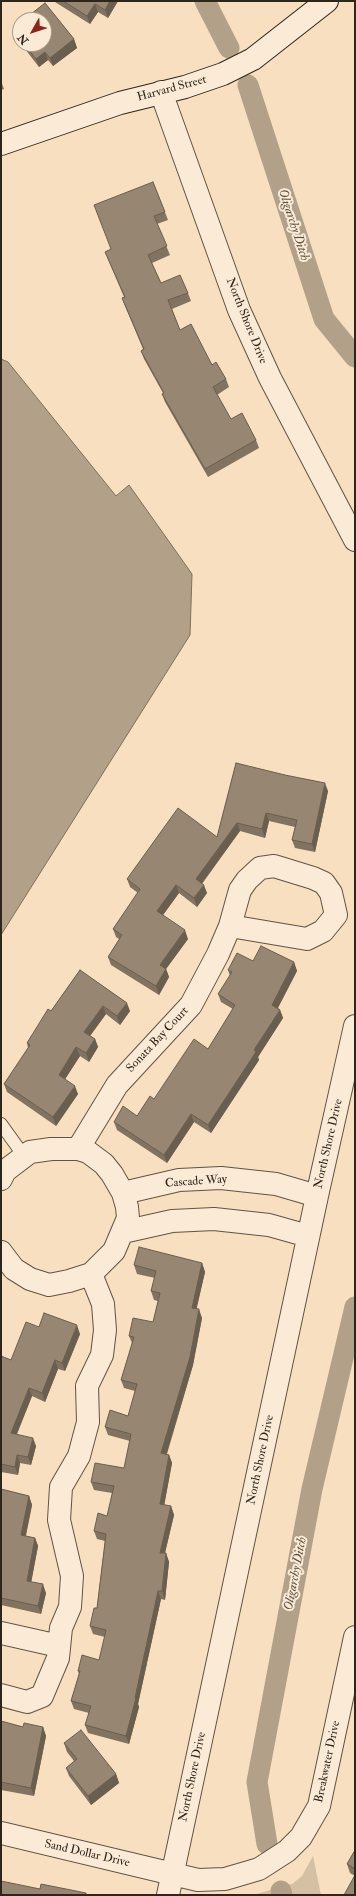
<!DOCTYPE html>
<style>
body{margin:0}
#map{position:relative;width:356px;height:1896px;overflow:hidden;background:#f7dfc0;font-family:"IM FELL Double Pica",serif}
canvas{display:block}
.frame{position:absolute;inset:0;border:2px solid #2f261b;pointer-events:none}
.north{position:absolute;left:12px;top:12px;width:40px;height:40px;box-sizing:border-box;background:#faead6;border:1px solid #a99c8b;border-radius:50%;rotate:231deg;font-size:11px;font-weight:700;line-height:16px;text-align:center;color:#2f261b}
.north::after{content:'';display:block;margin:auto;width:14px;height:18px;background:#8f2418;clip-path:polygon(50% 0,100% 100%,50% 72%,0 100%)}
</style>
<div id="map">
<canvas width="356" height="1896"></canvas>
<div class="frame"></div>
<div class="north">N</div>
</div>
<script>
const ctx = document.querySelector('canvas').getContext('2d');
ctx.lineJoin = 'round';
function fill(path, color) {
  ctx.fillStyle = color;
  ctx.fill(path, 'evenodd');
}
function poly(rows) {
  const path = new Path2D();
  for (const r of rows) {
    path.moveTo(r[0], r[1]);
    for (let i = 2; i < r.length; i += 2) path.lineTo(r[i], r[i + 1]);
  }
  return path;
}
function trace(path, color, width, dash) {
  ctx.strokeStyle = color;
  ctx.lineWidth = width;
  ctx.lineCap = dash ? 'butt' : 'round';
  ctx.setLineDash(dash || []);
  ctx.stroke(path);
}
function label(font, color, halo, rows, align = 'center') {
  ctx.font = font + ' "IM FELL Double Pica",serif';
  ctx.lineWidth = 4;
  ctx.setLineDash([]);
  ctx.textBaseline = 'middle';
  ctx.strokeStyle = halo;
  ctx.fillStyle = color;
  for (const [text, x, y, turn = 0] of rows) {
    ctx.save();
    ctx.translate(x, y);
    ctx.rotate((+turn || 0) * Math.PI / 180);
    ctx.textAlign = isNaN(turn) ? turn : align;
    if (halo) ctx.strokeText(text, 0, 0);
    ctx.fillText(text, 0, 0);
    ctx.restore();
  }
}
fill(poly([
 [313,1856,321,1895,253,1895,292,1884,302,1876]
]), '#d5c0a4');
const water = poly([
 [1,359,8,362,116,496,129,485,192,574,190,635,1,935,1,359]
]);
fill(water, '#b3a088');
trace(water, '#7e6f5c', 1);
trace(poly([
 [205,1,229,48],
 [248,85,324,319,355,357],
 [267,1844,257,1782,312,1489,355,1307],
 [281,1891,282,1895]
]), '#b3a088', 21);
const lane = poly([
 [1,1124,24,1156]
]);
const street = poly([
 [161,92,239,310,270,378,355,540],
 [78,1149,117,1085,191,1005,218,954,230,926,240,890,247,880,260,868,274,866,313,878,324,883,331,893,336,915,323,931,307,939,230,926],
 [1,1179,5,1171,30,1152,51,1149,78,1149,88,1152,104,1164,112,1174,123,1193,127,1207,128,1218,114,1251,91,1274,69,1281,49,1285,30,1279,14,1269,1,1252],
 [123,1193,179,1180,221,1178,276,1184,317,1196],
 [123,1232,172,1221,214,1219,269,1225,308,1236],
 [1,1633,59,1646],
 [1,1695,27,1702,42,1696,58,1658,61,1628,70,1607,72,1576,59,1520,61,1487,79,1456,88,1422,87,1386,102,1355,105,1330,103,1304,91,1274],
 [1,1833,198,1880,225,1879,259,1869,287,1851,301,1837,319,1806,355,1637],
 [168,1895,317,1196,355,1026]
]);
const secondary = poly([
 [1,144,120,103,185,87,223,74,253,59,327,1]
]);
trace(lane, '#615444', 14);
trace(street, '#615444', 24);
trace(secondary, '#2f261b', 24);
trace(lane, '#faead6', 12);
trace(street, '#faead6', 22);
trace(secondary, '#faead6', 22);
fill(poly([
 [54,1,118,1,108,18,98,12,90,24,55,2],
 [45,3,74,39,77,48,53,66,48,60,39,67,21,44,44,44,44,20,27,20,26,18],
 [20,30,20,43,19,42,16,33],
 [1,81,4,89,1,90],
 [153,182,168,220,157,224,170,255,152,263,161,283,188,293,191,301,172,309,180,330,226,379,229,387,217,395,231,419,256,440,259,448,208,477,165,402,162,394,163,393,144,359,141,351,143,349,125,306,122,298,124,297,105,252,111,249],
 [236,763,328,791,315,852,295,848,292,840,295,827,269,821,265,838,240,831,202,884,207,893,197,907,179,893,163,915,188,939,166,969,169,977,159,995,111,965,108,957,119,939,116,937,113,929,138,893,130,887,127,879,217,837],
 [253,961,294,962,297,971,278,1008,280,1010,283,1018,258,1057,259,1060,211,1133,194,1122,167,1163,117,1130,114,1122,137,1116,154,1099,208,1049,233,1009,221,1002,218,994,230,976,228,970],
 [80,970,130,1011,120,1025,106,1014,90,1036,95,1039,98,1047,89,1062,80,1056,65,1079,78,1094,56,1126,7,1092,4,1084,28,1048,27,1043,51,1011],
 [202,1263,205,1272,196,1309,202,1318,193,1365,167,1454,169,1455,172,1463,164,1505,171,1506,174,1515,165,1553,166,1553,169,1562,165,1600,161,1599,138,1704,139,1707,129,1744,88,1733,85,1725,89,1713,74,1709,71,1701,79,1674,78,1671,99,1660,105,1637,93,1634,90,1626,97,1608,105,1541,97,1539,94,1531,107,1516,112,1493,94,1490,91,1482,124,1468,130,1441,108,1435,105,1427,128,1416,135,1391,124,1388,121,1380,132,1343,129,1336,153,1322,158,1301,154,1300,151,1291,155,1278,137,1274,134,1265],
 [39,1327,80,1334,65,1371,58,1369,45,1402,32,1396,17,1434,36,1446,31,1465,20,1463,18,1475,1,1472,1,1356,11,1360],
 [1,1489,29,1496,32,1505,26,1536,35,1538,38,1546,31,1582,46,1593,41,1614,1,1605],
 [1,1721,23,1727,43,1727,46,1736,34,1796,1,1790],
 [64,1743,116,1774,119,1783,91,1805,69,1776,66,1768,74,1761,67,1752],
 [355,1850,355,1895,355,1876,350,1873,347,1864]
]), '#827361');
fill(poly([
 [110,1,118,1,108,18,105,10],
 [95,4,98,12,90,24,87,16],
 [74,39,77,48,53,66,50,58],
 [45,52,48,60,39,67,36,59],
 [325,783,328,791,315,852,312,844],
 [266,813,269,821,265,838,262,829],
 [237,823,240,831,199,887,196,879],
 [176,885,179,893,160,919,157,911],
 [204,885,207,893,197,907,194,898],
 [185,930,188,939,166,969,169,977,159,995,156,986,160,965],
 [294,962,297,971,275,1013,272,1005],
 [127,1003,130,1011,120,1025,117,1016],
 [103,1006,106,1014,87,1040,84,1032],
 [280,1010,283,1018,258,1057,259,1060,211,1133,208,1125,254,1050],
 [95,1039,98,1047,89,1062,86,1053],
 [76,1047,80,1056,62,1084,59,1075],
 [75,1086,78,1094,56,1126,53,1117],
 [191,1114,194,1122,167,1163,164,1155],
 [202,1263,205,1272,195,1316,192,1308],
 [199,1309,202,1318,193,1365,164,1462,161,1453],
 [77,1325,80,1334,65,1371,62,1363],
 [55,1360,58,1369,45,1402,42,1393],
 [29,1388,32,1396,14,1441,11,1433],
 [33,1438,36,1446,31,1465,28,1457],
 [17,1455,20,1463,18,1475,15,1467],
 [169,1455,172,1463,163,1512,160,1504],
 [29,1496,32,1505,24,1543,21,1535],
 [171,1506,174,1515,163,1561,160,1553],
 [35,1538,38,1546,30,1589,27,1581],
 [166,1553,169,1562,165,1600,162,1591],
 [43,1584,46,1593,41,1614,38,1606],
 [158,1591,161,1599,138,1704,139,1707,129,1744,126,1736],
 [43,1727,46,1736,34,1796,31,1788],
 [116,1774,119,1783,91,1805,88,1796]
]), '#6a5e4f');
const building = poly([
 [63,1,110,1,105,10,95,4,87,16,63,1],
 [45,3,74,39,50,58,45,52,36,59,24,44,44,44,44,20,28,20,26,18,45,3],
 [20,30,20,39,16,33,20,30],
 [153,182,165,212,154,216,167,246,148,255,161,283,180,275,188,293,168,300,180,330,191,324,212,365,216,362,226,379,213,387,231,419,242,413,256,440,205,469,162,394,164,393,141,351,144,349,122,298,125,297,105,252,111,249,94,205,153,182],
 [236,763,285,775,325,783,312,844,292,840,297,820,266,813,262,829,237,823,196,879,204,885,194,898,176,885,157,911,185,930,160,965,166,969,156,986,108,957,122,935,113,929,140,889,127,879,178,808,217,837,236,763],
 [261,946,294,962,272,1005,280,1010,254,1050,256,1052,208,1125,191,1114,164,1155,114,1122,123,1106,137,1116,150,1096,154,1099,194,1039,208,1049,235,1005,218,994,232,972,228,970,237,953,253,961,261,946],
 [80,970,127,1003,117,1016,103,1006,84,1032,95,1039,86,1053,76,1047,59,1075,75,1086,53,1117,4,1084,30,1045,27,1043,48,1009,51,1011,80,970],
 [139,1247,202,1263,192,1308,199,1309,190,1357,161,1453,169,1455,160,1504,171,1506,160,1553,166,1553,162,1591,158,1591,135,1698,136,1698,126,1736,85,1725,91,1706,71,1701,80,1671,78,1671,82,1655,99,1660,106,1630,90,1626,94,1608,97,1608,106,1534,94,1531,98,1513,107,1516,114,1486,91,1482,95,1463,124,1468,131,1434,105,1427,110,1410,128,1416,137,1384,121,1380,134,1337,129,1336,133,1318,153,1322,160,1293,151,1291,156,1271,134,1265,139,1247],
 [44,1313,77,1325,62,1363,55,1360,42,1393,29,1388,11,1433,33,1438,28,1457,17,1455,15,1467,1,1464,1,1356,11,1360,26,1322,39,1327,44,1313],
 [1,1489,29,1496,21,1535,35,1538,27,1581,43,1584,38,1606,1,1598,1,1489],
 [1,1721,23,1727,24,1723,43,1727,31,1788,1,1782,1,1721],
 [81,1730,116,1774,88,1796,66,1768,77,1759,64,1743,81,1730],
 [355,1850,355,1869,347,1864,355,1850],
 [355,1875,355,1895,344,1895,355,1875],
 [1,1881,40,1889,41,1884,86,1893,86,1895,1,1895,1,1881]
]);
fill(building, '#978671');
trace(building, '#6a5e4f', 1);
label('12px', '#2f261b', '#faead6', [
 ["Harvard Street",172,89,-15],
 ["North Shore Drive",246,321,68],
 ["Sonata Bay Court",158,1040,-47],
 ["North Shore Drive",329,1144,-77],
 ["Cascade Way",196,1182,-4],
 ["North Shore Drive",261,1460,-78],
 ["Breakwater Drive",328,1762,-78],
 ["North Shore Drive",193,1777,-78],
 ["Sand Dollar Drive",87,1854,13]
]);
label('italic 13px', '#5d5141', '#faead6', [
 ["Oligarchy Ditch",293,225,72],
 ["Oligarchy Ditch",296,1574,-79]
]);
</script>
